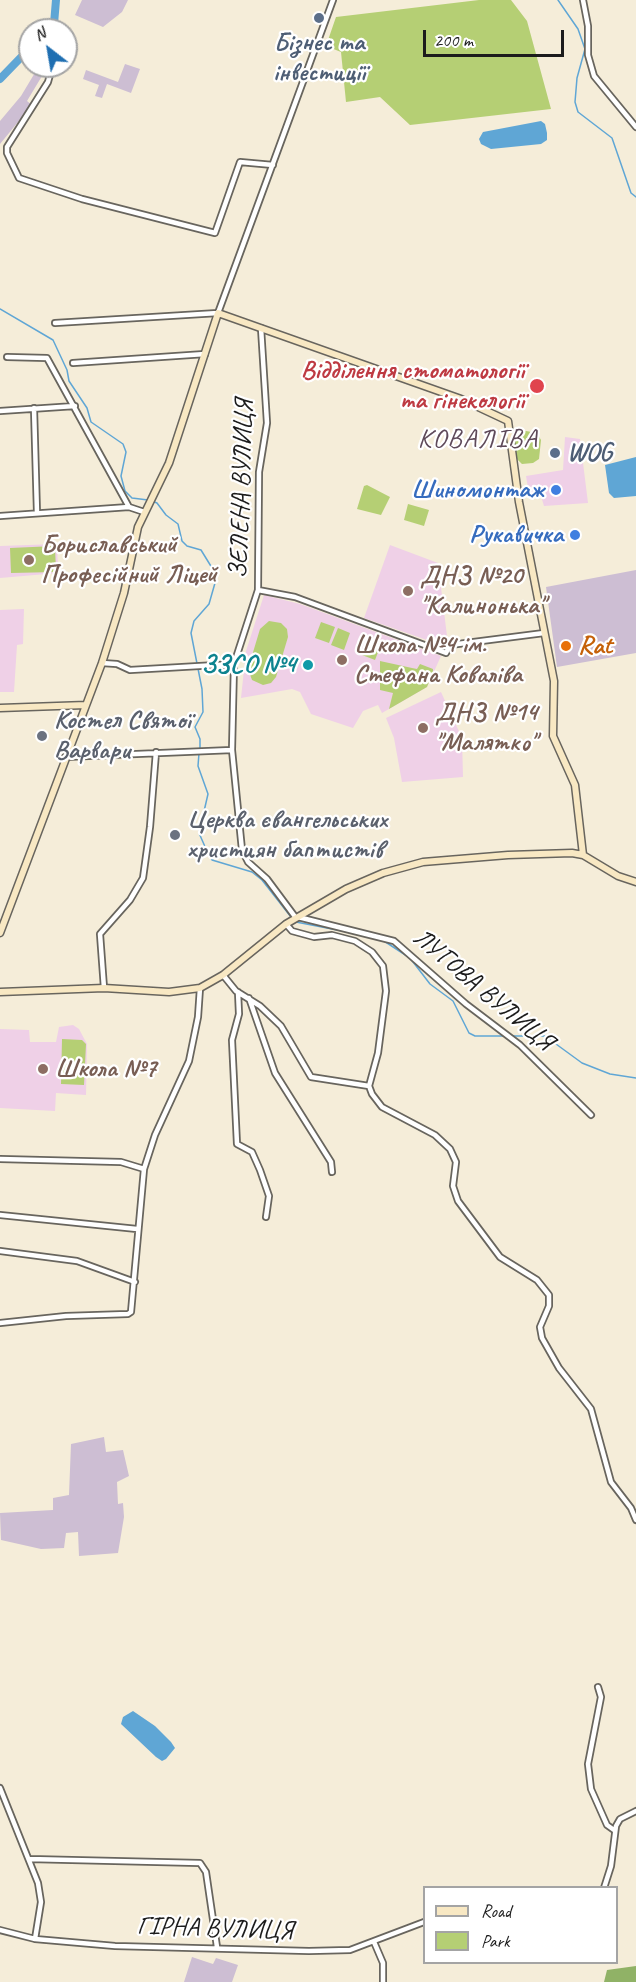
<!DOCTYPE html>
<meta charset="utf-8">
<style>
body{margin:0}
#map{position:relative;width:636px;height:1982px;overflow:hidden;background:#f5edd9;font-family:Caveat,sans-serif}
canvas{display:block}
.legend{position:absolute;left:423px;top:1886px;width:195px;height:78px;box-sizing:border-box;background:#fff;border:2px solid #a4a4a4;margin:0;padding:8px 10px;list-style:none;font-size:18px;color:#1c1c1c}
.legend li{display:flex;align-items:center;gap:12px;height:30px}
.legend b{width:30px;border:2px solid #a4a4a4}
.north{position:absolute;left:18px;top:18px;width:60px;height:60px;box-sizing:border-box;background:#fff;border:2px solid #a4a4a4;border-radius:50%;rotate:329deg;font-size:16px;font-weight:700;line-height:24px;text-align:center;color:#1c1c1c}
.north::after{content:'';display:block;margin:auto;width:21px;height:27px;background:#1f6fb2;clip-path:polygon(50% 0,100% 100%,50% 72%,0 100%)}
.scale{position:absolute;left:423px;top:30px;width:141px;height:27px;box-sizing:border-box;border:3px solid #1c1c1c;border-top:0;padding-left:8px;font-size:18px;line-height:21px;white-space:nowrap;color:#1c1c1c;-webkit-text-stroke:4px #fff;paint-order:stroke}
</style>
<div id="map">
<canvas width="636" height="1982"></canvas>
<ul class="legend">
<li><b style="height:8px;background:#f8e8c3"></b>Road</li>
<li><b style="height:16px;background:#b5cf74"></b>Park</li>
</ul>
<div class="north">N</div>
<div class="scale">200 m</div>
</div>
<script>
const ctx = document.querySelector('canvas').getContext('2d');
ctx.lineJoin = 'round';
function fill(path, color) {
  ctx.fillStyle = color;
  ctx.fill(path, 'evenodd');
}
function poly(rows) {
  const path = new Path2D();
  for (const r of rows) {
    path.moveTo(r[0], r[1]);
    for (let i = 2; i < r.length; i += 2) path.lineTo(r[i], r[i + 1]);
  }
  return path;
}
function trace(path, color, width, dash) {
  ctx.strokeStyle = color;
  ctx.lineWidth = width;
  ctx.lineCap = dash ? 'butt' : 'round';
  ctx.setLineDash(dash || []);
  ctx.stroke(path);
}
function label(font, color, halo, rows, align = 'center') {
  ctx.font = font + ' Caveat,sans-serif';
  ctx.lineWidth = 4.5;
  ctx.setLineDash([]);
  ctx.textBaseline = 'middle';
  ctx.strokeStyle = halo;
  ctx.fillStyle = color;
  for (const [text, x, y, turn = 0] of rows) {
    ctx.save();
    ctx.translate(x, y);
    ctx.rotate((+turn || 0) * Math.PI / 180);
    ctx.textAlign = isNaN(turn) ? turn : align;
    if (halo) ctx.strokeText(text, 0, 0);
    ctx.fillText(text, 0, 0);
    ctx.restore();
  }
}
fill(poly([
 [565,437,580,439,588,503,544,506,540,493,529,494,526,476,563,470],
 [57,544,58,573,0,578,0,546],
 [390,545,438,563,447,636,441,645,364,618],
 [264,595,300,604,441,656,427,687,382,713,378,705,363,711,353,728,311,714,300,692,292,689,241,698,246,651],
 [24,609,23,644,17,645,14,692,0,692,0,610],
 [441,692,462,738,463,777,402,782,394,738,386,718],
 [73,1025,79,1029,87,1044,86,1095,56,1093,55,1111,0,1108,0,1029,29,1030,30,1042,56,1042,59,1027]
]), '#efd0e7');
fill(poly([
 [82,0,128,0,122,12,103,27,75,15],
 [125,64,140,69,131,93,107,84,102,98,95,96,99,85,83,79,86,70,118,82],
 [39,66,48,66,27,101,32,105,0,144,0,121,21,96],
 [636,570,636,653,557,667,546,587],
 [104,1437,106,1452,123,1450,129,1476,117,1482,118,1504,123,1503,124,1517,118,1553,79,1556,78,1532,66,1533,64,1548,41,1549,1,1540,0,1513,53,1510,53,1498,69,1495,71,1444],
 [192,1957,213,1964,216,1958,238,1965,232,1982,184,1982]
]), '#cdbed3');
fill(poly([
 [479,0,511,0,527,21,551,109,410,125,380,97,346,102,341,52,326,46,336,17],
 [526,431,537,433,541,440,539,459,533,463,522,464,517,459,514,440,517,435],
 [367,485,390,497,381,515,357,509,364,486],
 [408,504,429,510,424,526,404,520],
 [55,546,56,572,11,573,10,548],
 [269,621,281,623,287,629,288,637,276,677,271,683,263,685,252,680,248,669,260,629],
 [321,622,335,627,329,643,315,638],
 [338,628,350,633,344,650,331,645],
 [369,637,382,642,375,660,362,655],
 [380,661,412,668,417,669,420,664,433,669,433,672,427,687,389,709,393,693,380,690],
 [62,1039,82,1040,86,1044,84,1085,61,1084]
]), '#b5cf74');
fill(poly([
 [636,1966,636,1982,604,1982,607,1970]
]), '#90b266');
fill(poly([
 [541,121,545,124,547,133,547,140,541,144,491,149,481,144,479,139,483,132],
 [636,457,636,496,614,498,609,493,605,465],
 [133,1711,155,1726,171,1742,175,1748,166,1759,162,1761,156,1757,121,1724,123,1717]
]), '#5fa6d5');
trace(poly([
 [558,0,578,29,585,49,577,78,575,102,578,112,612,138,631,193,636,197],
 [0,309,53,340,67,370,69,381,87,408,91,422,123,444,126,452,121,476,125,491,132,498,148,500],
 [152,501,157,503,166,515,178,524,182,541,187,546,201,550,217,576,209,604,194,621,191,633,202,689,203,712,195,727,200,739,200,748],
 [199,753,198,766,208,794,199,833,206,849,212,860,252,872,262,880,291,917],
 [296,922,353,933],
 [384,941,410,958,430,984,453,1001,469,1033,475,1036,506,1036],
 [510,1036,545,1036,582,1063,610,1074,636,1078]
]), '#5fa6d5', 1.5);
trace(poly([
 [48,30,54,24,56,0],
 [0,79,30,48]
]), '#5fa6d5', 8);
const street = poly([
 [583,0,588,26,588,55,594,76,636,127],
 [51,71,48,82,7,147,7,153,19,178,82,199,215,233,240,162,273,165],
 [55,323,218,313,333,0],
 [261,328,267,423,259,472,258,590,234,664,232,750,242,850,248,862,267,879,296,918],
 [7,357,47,358,129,507],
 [73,363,205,354],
 [34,408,37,513],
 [0,411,75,406],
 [0,516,129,507,144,512],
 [258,590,295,597,446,653,450,645,544,633],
 [102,663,117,664,130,670,234,664],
 [65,757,232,750],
 [298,917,394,941,466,1004,520,1045,591,1115],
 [286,924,292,931,314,937,332,935,355,941,372,952,383,966,386,991,378,1053,369,1086,372,1094,382,1107,435,1135,450,1149,456,1162,453,1186,458,1201,500,1257,537,1280,549,1295,549,1306,540,1327,542,1338,559,1368,591,1409,611,1482,631,1508,636,1520],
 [223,975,236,991,260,1006,281,1026,311,1077,369,1086],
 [104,988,100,934,130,900,143,878,150,827,156,752],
 [238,992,239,1014,232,1040,237,1144,252,1152,260,1170,269,1196,266,1217],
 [249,998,275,1073,331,1162,332,1172],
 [0,1159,121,1162,144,1169],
 [0,1215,137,1229],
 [0,1251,77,1261,135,1282],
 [0,1323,66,1316,128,1314,131,1312,144,1169,155,1135,189,1061,198,1017,200,988],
 [598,1687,601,1697,588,1764,591,1789,607,1825,614,1830],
 [0,1788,38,1883,41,1902,35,1939],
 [29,1859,200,1863,206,1872,217,1947],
 [604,1888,611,1866,616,1826,620,1819,636,1811],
 [0,1930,35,1939,115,1946,309,1951,350,1950,424,1922],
 [374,1942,383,1963,383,1982]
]);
const secondary = poly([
 [0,708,86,705],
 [0,933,102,663,124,593,138,527,169,463,218,313,461,399,508,421,519,502,554,681,553,736,575,785,583,855],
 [0,992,104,988,169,992,200,988,223,975,286,924,346,889,383,873,423,862,508,855,572,853,583,855,618,876,636,882]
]);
trace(street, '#68655e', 8);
trace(secondary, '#68655e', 9);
trace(street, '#fff', 4.5);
trace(secondary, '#f8e8c3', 6);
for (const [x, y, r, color] of [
 [319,18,6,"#5c6f8a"],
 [537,386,8,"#e0444e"],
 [555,453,6,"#5c6f8a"],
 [556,490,6,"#3f7fe0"],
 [575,535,6,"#3f7fe0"],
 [29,560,6,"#8d6e63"],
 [408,591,6,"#8d6e63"],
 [566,646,6,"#e8710a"],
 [342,660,6,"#8d6e63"],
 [308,665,6,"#0f9aa8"],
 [423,728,6,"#8d6e63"],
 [42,736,6,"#6b7280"],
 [175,835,6,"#6b7280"],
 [43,1069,6,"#8d6e63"]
]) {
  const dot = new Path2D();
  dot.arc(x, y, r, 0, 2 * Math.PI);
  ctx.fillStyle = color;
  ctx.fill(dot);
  trace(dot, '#fff', 2);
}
label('bold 26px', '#4e5e75', '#fff', [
 ["Бізнес та",319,43],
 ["інвестиції",319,73],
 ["WOG",567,453,"left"]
]);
label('bold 26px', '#be3a42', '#fff', [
 ["Відділення стоматології",524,371],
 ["та гінекології",524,401]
], 'right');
label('26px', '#1c1c1c', '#fff', [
 ["ЗЕЛЕНА ВУЛИЦЯ",242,489,-88],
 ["ЛУГОВА ВУЛИЦЯ",483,990,40],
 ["ГІРНА ВУЛИЦЯ",215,1929,2]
]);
label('bold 26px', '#366cbe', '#fff', [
 ["Шиномонтаж",544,490],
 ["Рукавичка",563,535]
], 'right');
label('bold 26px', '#785e54', '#fff', [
 ["Бориславський",41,545],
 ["Професійний Ліцей",41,575],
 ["ДНЗ №20",420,576],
 ["\"Калинонька\"",420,606],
 ["Школа №4 ім.",354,645],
 ["Стефана Коваліва",354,675],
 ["ДНЗ №14",435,713],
 ["\"Малятко\"",435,743],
 ["Школа №7",55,1069]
], 'left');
label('bold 26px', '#c56008', '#fff', [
 ["Rat",578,646]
], 'left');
label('bold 26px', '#0d838f', '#fff', [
 ["ЗЗСО №4",296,665]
], 'right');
label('bold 26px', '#5b616d', '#fff', [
 ["Костел Святої",54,721],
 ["Варвари",54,751],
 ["Церква євангельських",187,820],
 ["християн баптистів",187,850]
], 'left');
ctx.letterSpacing = '1.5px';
label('27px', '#5e4959', '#fff', [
 ["КОВАЛІВА",478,440]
]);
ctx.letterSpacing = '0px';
</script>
